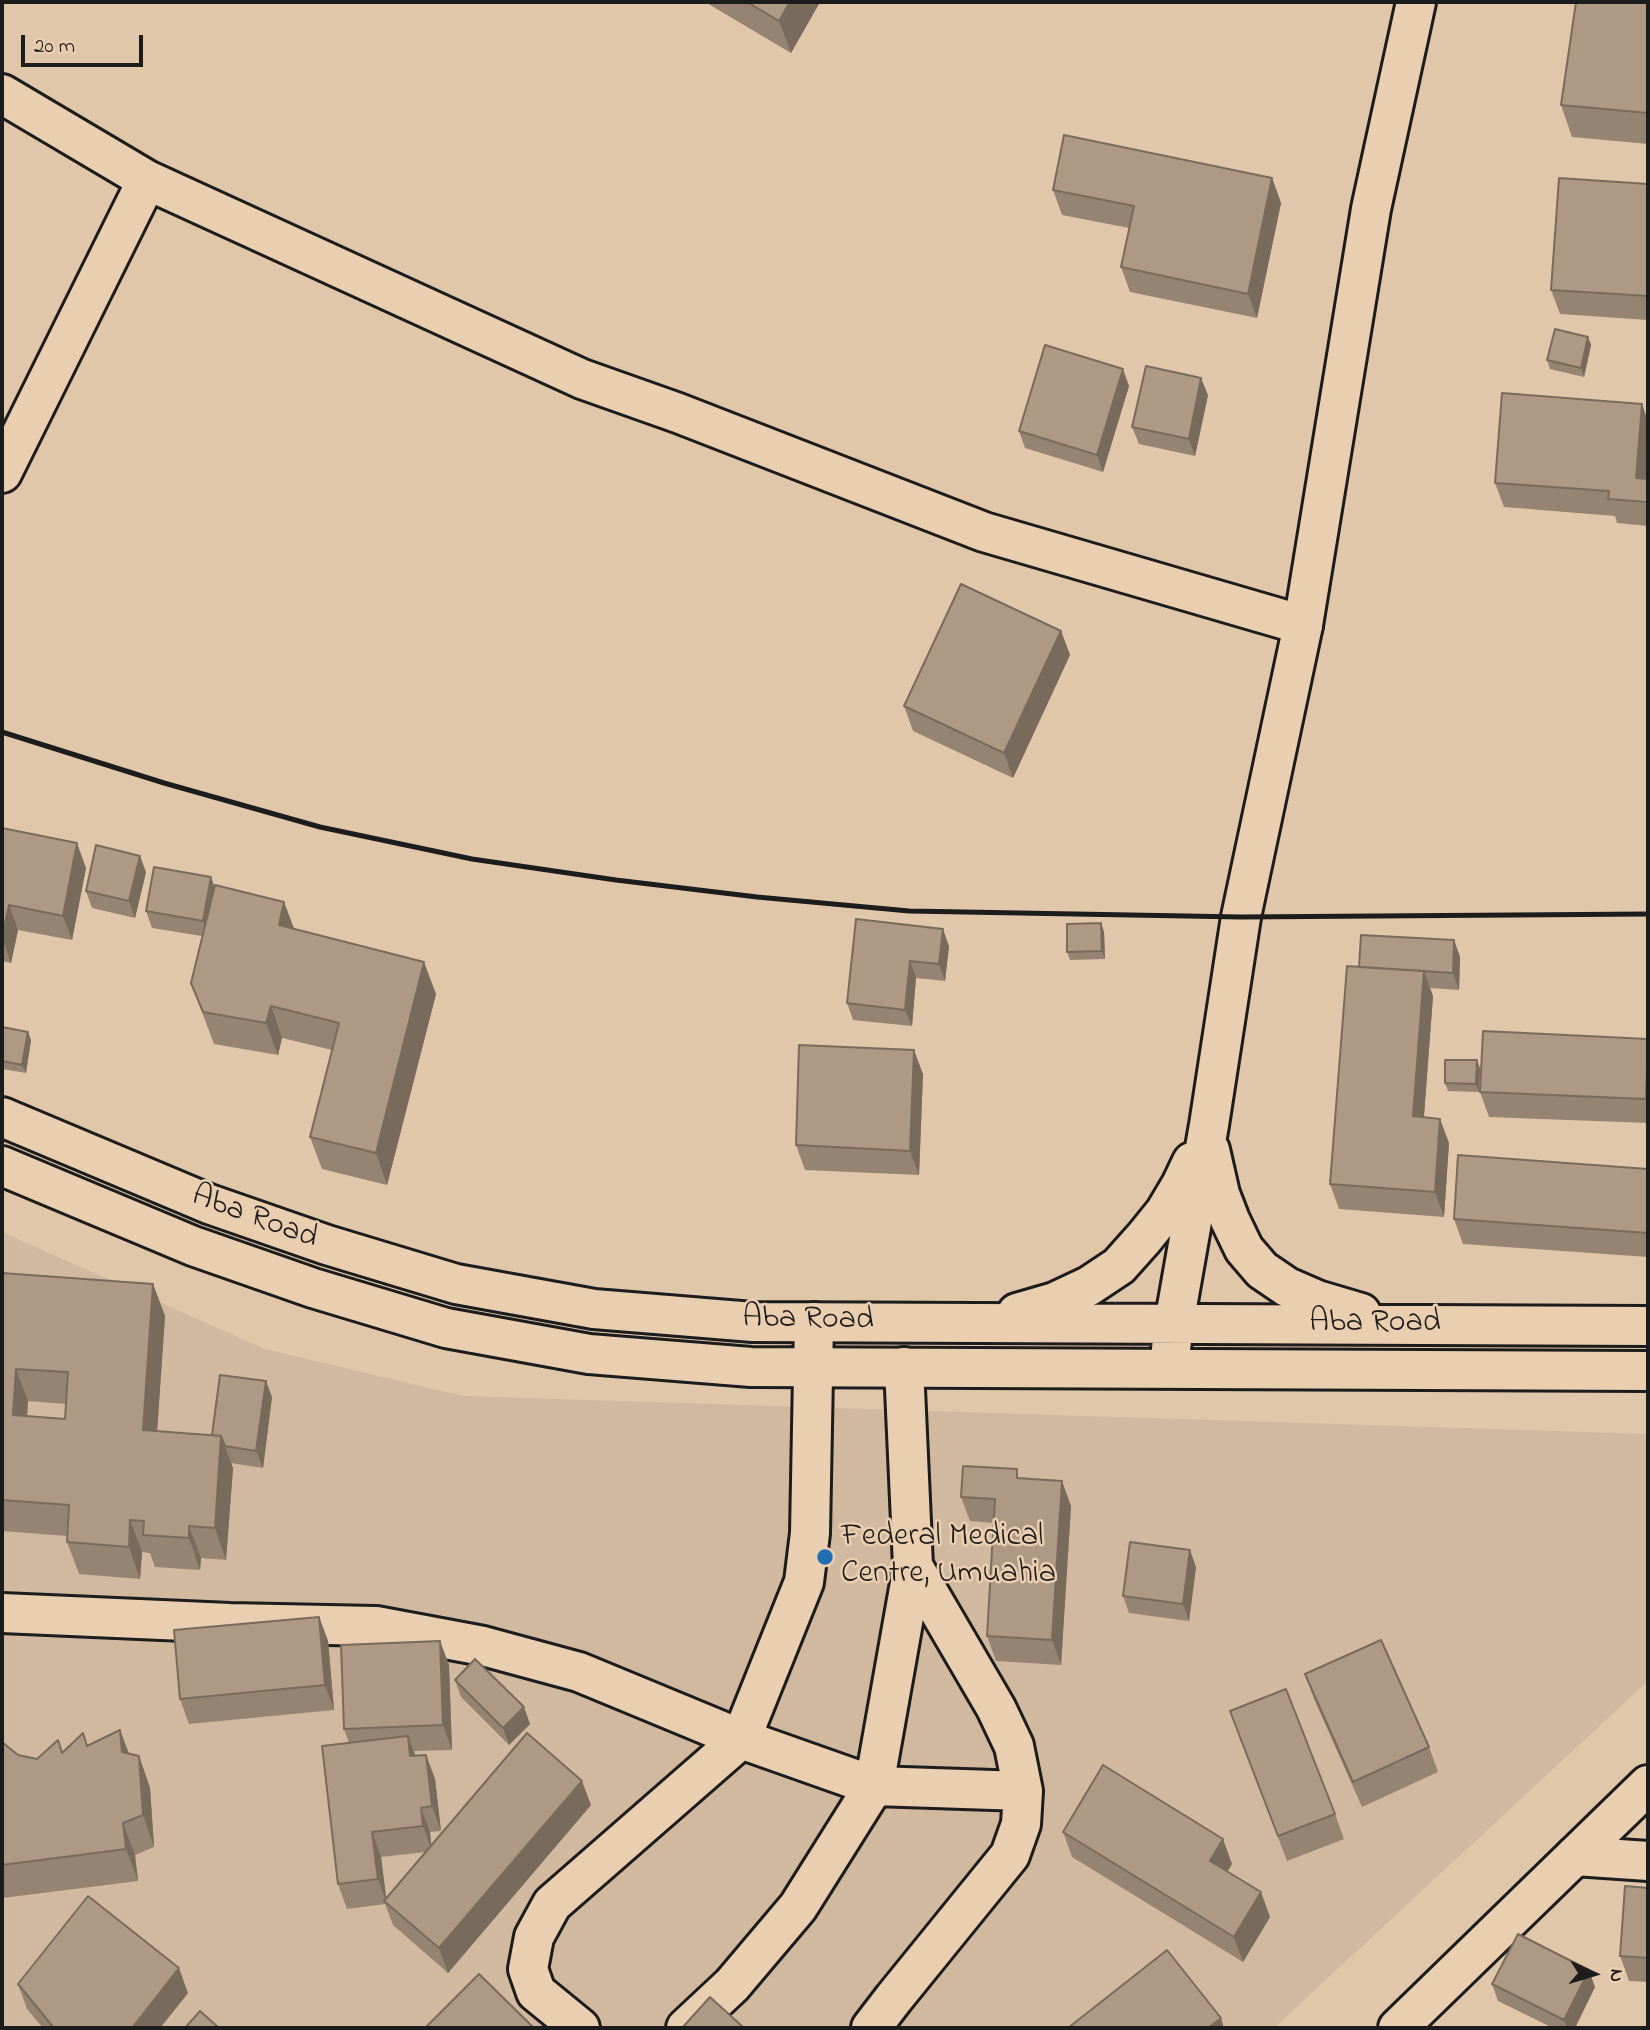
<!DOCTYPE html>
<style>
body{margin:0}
#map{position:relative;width:1650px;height:2030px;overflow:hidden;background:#e1c7aa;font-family:"Indie Flower",sans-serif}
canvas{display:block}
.frame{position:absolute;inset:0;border:4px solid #1c1c1c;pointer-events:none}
.north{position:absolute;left:1559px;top:1939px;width:70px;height:70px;-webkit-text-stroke:5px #e9ceb0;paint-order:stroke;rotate:94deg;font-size:19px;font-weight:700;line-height:28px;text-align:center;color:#1c1c1c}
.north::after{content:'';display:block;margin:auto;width:24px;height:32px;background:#1c1c1c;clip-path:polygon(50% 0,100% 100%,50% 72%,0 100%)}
.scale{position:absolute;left:21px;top:35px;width:122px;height:32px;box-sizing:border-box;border:4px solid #1c1c1c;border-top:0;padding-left:9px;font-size:21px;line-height:24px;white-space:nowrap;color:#1c1c1c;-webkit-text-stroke:5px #e9ceb0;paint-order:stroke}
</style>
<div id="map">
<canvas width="1650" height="2030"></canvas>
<div class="frame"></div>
<div class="north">N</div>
<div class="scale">20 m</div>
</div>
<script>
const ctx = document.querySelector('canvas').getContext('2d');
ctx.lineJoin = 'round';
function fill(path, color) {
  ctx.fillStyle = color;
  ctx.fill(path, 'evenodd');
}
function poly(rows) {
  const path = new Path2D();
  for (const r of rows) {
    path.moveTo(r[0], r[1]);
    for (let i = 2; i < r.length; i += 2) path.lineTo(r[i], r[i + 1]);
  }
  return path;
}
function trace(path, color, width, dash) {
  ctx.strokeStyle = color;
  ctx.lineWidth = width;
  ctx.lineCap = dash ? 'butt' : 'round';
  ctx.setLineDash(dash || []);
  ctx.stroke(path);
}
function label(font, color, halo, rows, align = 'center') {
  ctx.font = font + ' "Indie Flower",sans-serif';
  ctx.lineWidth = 5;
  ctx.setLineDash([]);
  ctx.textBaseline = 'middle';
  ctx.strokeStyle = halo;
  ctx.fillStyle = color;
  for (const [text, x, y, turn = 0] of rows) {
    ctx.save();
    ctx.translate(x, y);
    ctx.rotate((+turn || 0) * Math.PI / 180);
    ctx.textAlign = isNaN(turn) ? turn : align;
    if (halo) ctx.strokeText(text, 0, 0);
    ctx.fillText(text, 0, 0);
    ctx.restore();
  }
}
fill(poly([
 [2,1232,265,1349,463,1396,1648,1434,1648,1681,1274,2028,2,2028]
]), '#d1b99f');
const minor = poly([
 [2,94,147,180,582,379,678,413,984,532,1303,625],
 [2,473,147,180],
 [2,1613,230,1623,376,1626,483,1646,579,1672,741,1739,874,1786,1023,1791],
 [1575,1856,1648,1861],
 [580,2028,536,1992,528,1969,534,1937,552,1904,741,1739,804,1582,810,1533,814,1322],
 [686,2028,732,1985,798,1907,874,1786,913,1566,904,1367],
 [871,2028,894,1998,1010,1855,1021,1824,1023,1791,1014,1746,996,1708,913,1566]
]);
const major = poly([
 [2,1117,209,1204,327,1245,456,1284,594,1309,753,1322,1648,1326],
 [1210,1150,1220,1194,1230,1220,1244,1249,1262,1270,1287,1287,1317,1300,1361,1313],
 [2,1166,193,1246,313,1288,446,1328,589,1354,751,1367,1648,1371],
 [1017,1313,1055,1302,1089,1286,1119,1266,1144,1238,1165,1212,1181,1185,1192,1162],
 [1171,1349,1174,1324,1209,1125,1241,917,1303,625,1371,209,1416,2],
 [1398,2028,1648,1785]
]);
trace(minor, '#1c1c1c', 44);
trace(major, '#1c1c1c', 44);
trace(minor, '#e9ceb0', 38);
trace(major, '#e9ceb0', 38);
trace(poly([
 [2,732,164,783,320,827,472,859,616,880,757,897,909,911,1241,917,1648,914]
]), '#1c1c1c', 5);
fill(poly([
 [705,2,820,2,791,53],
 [1648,2,1648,144,1572,137,1561,105],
 [1272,178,1281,203,1257,318,1130,292,1121,267,1129,228,1062,215,1053,190],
 [1648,184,1648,320,1560,314,1551,290],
 [1588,337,1591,345,1584,377,1550,369,1547,360],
 [1129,386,1103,472,1025,448,1019,431],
 [1208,395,1195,456,1139,444,1132,427],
 [1642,404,1648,422,1647,474,1648,468,1648,526,1617,523,1615,516,1504,507,1495,483],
 [1061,631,1070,655,1013,778,913,731,904,706],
 [2,828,86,868,72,940,18,930,11,963,2,961],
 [146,872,135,918,92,908,86,891],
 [211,877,214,887,284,902,294,929,436,994,387,1185,322,1169,310,1137,332,1050,282,1038,278,1055,214,1044,191,983,202,936,152,928,146,911],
 [856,919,949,946,945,981,916,978,912,1026,853,1020,847,1003],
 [1101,923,1104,932,1105,959,1070,960,1067,952],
 [1454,940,1460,957,1459,990,1430,988,1433,996,1424,1117,1449,1143,1444,1217,1339,1209,1330,1184,1359,967],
 [2,1027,31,1040,26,1073,2,1069],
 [1648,1040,1648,1123,1489,1117,1480,1092],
 [1480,1068,1479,1092,1448,1091,1445,1083],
 [923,1074,919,1175,805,1170,796,1145],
 [1648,1169,1648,1257,1463,1244,1454,1219],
 [2,1273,153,1284,165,1316,157,1431,212,1435,272,1397,263,1468,231,1463,233,1468,226,1560,201,1558,200,1570,155,1567,150,1553,142,1552,140,1579,79,1574,67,1542,67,1536,2,1531],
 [28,1401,66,1404,65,1419,27,1416],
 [1021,1478,1071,1506,1061,1665,996,1661,987,1636,994,1523,970,1521,961,1497],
 [1196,1567,1189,1621,1129,1613,1123,1596],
 [319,1617,328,1641,334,1710,189,1724,180,1699],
 [440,1641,449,1665,452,1750,414,1751,415,1756,426,1755,435,1779,441,1831,430,1832,431,1845,591,1805,448,1973,393,1925,385,1904,347,1909,338,1884,349,1743,344,1729],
 [426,1852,386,1898,381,1857],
 [1305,1674,1429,1747,1438,1772,1362,1807,1314,1699],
 [455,1680,530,1724,509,1745,461,1697],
 [1230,1711,1335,1814,1344,1839,1287,1861],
 [120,1730,129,1754,139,1756,150,1788,154,1847,135,1855,138,1881,2,1898,2,1742,18,1755,37,1759,58,1740,62,1752,87,1746],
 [1063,1832,1232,1864,1227,1872,1270,1917,1243,1962,1072,1857],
 [1648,1888,1648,1982,1629,1981,1620,1956],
 [18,1984,188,1993,160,2028,43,2028,27,2009],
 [1492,1984,1595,1987,1575,2028,1553,2028,1498,2001]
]), '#958472');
fill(poly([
 [790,2,820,2,791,53,779,21],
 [1272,178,1281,203,1257,318,1248,294],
 [1588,337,1591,345,1584,377,1581,368],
 [1123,369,1129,386,1103,472,1097,455],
 [1201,378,1208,395,1195,456,1189,439],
 [1642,404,1648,422,1648,460,1645,503,1636,478],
 [1061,631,1070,655,1013,778,1004,753],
 [77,843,86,868,72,940,63,916],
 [140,856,146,872,135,918,129,901],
 [211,877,217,894,209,938,203,921],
 [284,902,296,934,279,925],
 [9,905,18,930,11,963,2,938],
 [1101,923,1104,932,1105,959,1102,951],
 [943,929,949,946,945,981,939,964],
 [1454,940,1460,957,1459,990,1453,973],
 [910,961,916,978,912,1026,905,1010],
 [424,962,436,994,387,1185,376,1153],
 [1424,971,1433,996,1422,1141,1413,1116],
 [271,1006,282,1038,278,1055,266,1023],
 [28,1032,31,1040,26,1073,22,1065],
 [1648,1040,1648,1106,1646,1099],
 [914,1050,923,1074,919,1175,910,1151],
 [1477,1060,1480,1068,1479,1092,1476,1084],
 [1440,1119,1449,1143,1444,1217,1435,1192],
 [153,1284,165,1316,155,1462,143,1430],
 [16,1369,28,1401,25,1447,13,1415],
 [266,1381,272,1397,263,1468,256,1451],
 [221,1436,233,1468,226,1560,215,1528],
 [1062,1481,1071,1506,1061,1665,1052,1640],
 [130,1520,142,1552,140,1579,129,1547],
 [189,1526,201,1558,200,1570,189,1538],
 [1190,1550,1196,1567,1189,1621,1183,1604],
 [319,1617,328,1641,334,1710,325,1685],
 [440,1641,449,1665,452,1750,443,1725],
 [524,1707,530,1724,509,1745,503,1728],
 [120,1730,132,1762,122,1752],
 [408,1736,417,1760,410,1756],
 [426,1755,435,1779,441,1831,432,1806],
 [139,1756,150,1788,154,1847,143,1815],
 [582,1781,591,1805,448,1973,439,1948],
 [421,1808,430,1832,432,1851,423,1826],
 [123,1823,135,1855,138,1881,126,1849],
 [372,1832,381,1857,387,1904,378,1879],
 [1223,1839,1232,1864,1219,1886,1210,1861],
 [1261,1892,1270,1917,1243,1962,1234,1937],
 [179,1968,188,1993,160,2028,132,2028],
 [1589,1970,1595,1987,1575,2028,1567,2028,1564,2020],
 [1221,2018,1224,2028,1208,2028]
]), '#796b5c');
const building = poly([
 [747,2,790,2,779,21,747,2],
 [1576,2,1648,2,1648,113,1561,105,1576,2],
 [1064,135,1272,178,1248,294,1121,267,1134,206,1053,190,1064,135],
 [1559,178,1648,184,1648,296,1551,290,1559,178],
 [1555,329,1588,337,1581,368,1547,360,1555,329],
 [1045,345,1123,369,1097,455,1019,431,1045,345],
 [1146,366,1201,378,1189,439,1132,427,1146,366],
 [1502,393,1642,404,1636,478,1648,479,1647,502,1608,499,1609,491,1495,483,1502,393],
 [961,584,1061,631,1004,753,904,706,961,584],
 [2,828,77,843,63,916,9,905,2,938,2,828],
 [96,845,140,856,129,901,86,891,96,845],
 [154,867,211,877,203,921,146,911,154,867],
 [215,885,284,902,279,925,424,962,376,1153,310,1137,339,1023,271,1006,266,1023,203,1012,191,983,215,885],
 [856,919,943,929,939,964,910,961,905,1010,847,1003,856,919],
 [1101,923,1102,951,1067,952,1067,924,1101,923],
 [1361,935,1454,940,1453,973,1359,967,1361,935],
 [1347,966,1424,971,1413,1116,1440,1119,1435,1192,1330,1184,1347,966],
 [2,1027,28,1032,22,1065,2,1061,2,1027],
 [1483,1031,1648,1039,1646,1099,1480,1092,1483,1031],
 [799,1045,914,1050,910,1151,796,1145,799,1045],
 [1445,1060,1477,1060,1476,1084,1445,1083,1445,1060],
 [1458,1155,1648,1169,1648,1233,1454,1219,1458,1155],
 [2,1273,153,1284,143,1430,221,1436,215,1528,189,1526,189,1538,143,1535,144,1521,130,1520,129,1547,67,1542,69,1505,2,1500,2,1273],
 [16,1369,68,1372,65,1419,13,1415,16,1369],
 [220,1375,266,1381,256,1451,225,1446,221,1436,212,1435,220,1375],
 [963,1466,1017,1469,1017,1478,1062,1481,1052,1640,987,1636,995,1499,961,1497,963,1466],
 [1130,1542,1190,1550,1183,1604,1123,1596,1130,1542],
 [319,1617,325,1685,180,1699,174,1630,319,1617],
 [1381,1640,1429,1747,1353,1782,1305,1674,1381,1640],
 [440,1641,443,1725,344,1729,341,1645,440,1641],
 [475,1659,524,1707,503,1728,455,1680,475,1659],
 [1286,1689,1335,1814,1278,1836,1230,1711,1286,1689],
 [120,1730,122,1752,139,1756,143,1815,123,1823,126,1849,2,1865,2,1742,18,1755,37,1759,58,1740,62,1753,83,1733,87,1746,120,1730],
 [527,1733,582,1781,439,1948,384,1901,527,1733],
 [408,1736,410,1756,426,1755,432,1806,421,1808,423,1826,372,1832,378,1879,338,1884,322,1746,408,1736],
 [1103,1765,1223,1839,1210,1861,1261,1892,1234,1937,1063,1832,1103,1765],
 [1625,1886,1648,1888,1648,1958,1620,1956,1625,1886],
 [88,1896,179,1968,132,2028,54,2028,18,1984,88,1896],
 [1518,1934,1589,1970,1564,2020,1492,1984,1518,1934],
 [1167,1950,1221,2018,1208,2028,1068,2028,1167,1950],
 [479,1974,534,2028,425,2028,479,1974],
 [710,1997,744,2028,682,2028,710,1997],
 [200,2011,219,2028,185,2028,200,2011]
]);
fill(building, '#ad9984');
trace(building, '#796b5c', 2);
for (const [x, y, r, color] of [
 [825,1557,9,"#1f6fb2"]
]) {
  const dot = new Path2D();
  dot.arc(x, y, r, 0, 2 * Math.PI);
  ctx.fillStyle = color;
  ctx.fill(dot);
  trace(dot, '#e9ceb0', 2.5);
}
label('32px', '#1c1c1c', '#e9ceb0', [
 ["Aba Road",254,1219,20],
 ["Aba Road",808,1321,1],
 ["Aba Road",1375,1325]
]);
label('32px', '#1c1c1c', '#e9ceb0', [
 ["Federal Medical",841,1539],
 ["Centre, Umuahia",841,1576]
], 'left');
</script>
